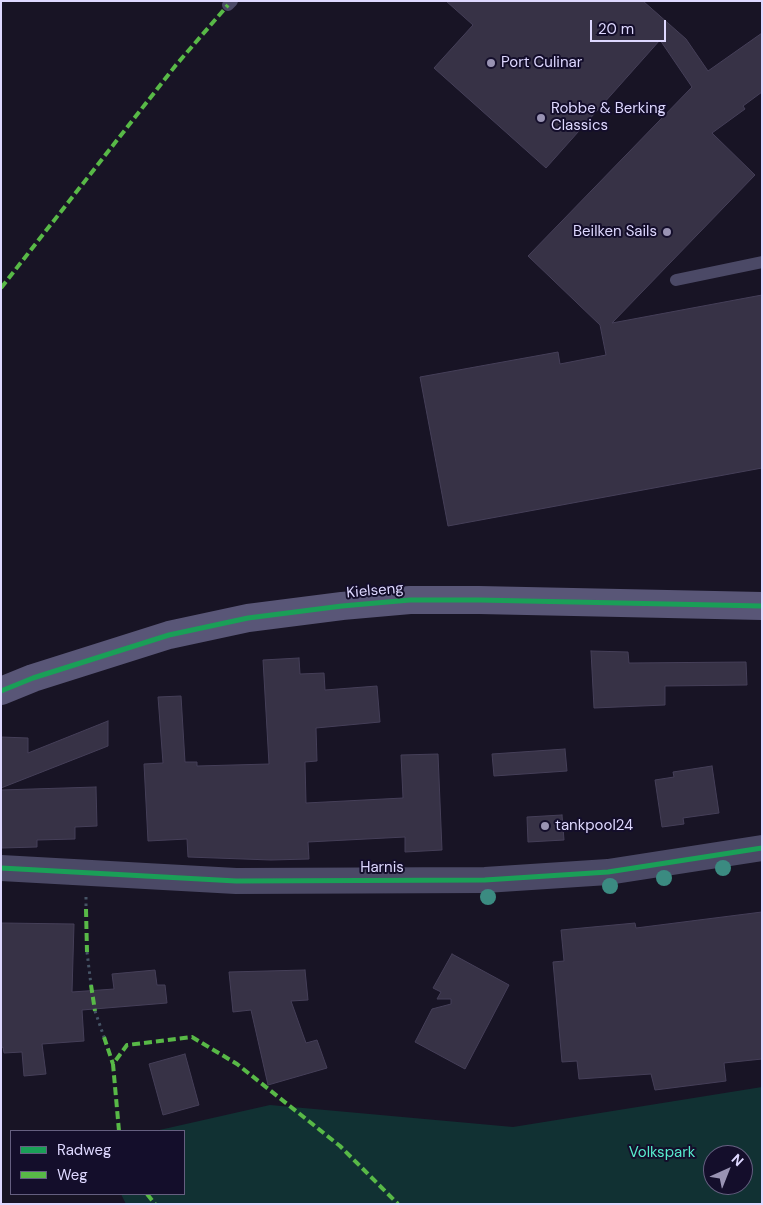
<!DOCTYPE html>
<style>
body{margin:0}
#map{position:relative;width:763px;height:1205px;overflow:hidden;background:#181425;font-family:"DM Sans",sans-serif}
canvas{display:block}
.frame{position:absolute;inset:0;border:2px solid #ded8ff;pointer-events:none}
.legend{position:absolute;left:10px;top:1130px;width:175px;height:65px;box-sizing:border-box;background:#140e2b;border:1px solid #655f80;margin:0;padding:6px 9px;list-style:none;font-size:15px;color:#ded8ff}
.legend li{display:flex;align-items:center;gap:10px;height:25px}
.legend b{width:25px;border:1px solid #655f80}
.north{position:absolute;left:703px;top:1145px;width:50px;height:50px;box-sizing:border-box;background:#140e2b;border:1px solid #655f80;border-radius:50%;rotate:44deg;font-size:14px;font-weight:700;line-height:20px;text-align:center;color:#ded8ff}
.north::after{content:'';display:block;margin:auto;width:18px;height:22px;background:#9993b3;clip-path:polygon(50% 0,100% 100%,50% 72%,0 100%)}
.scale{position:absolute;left:590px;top:20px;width:76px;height:22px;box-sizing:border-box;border:2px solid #ded8ff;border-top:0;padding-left:6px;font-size:15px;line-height:18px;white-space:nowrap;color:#ded8ff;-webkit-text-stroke:4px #140e2b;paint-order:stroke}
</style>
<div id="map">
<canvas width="763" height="1205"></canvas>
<div class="frame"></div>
<ul class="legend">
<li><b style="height:6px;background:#1a9f57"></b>Radweg</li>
<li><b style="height:6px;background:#58b947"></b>Weg</li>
</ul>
<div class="north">N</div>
<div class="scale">20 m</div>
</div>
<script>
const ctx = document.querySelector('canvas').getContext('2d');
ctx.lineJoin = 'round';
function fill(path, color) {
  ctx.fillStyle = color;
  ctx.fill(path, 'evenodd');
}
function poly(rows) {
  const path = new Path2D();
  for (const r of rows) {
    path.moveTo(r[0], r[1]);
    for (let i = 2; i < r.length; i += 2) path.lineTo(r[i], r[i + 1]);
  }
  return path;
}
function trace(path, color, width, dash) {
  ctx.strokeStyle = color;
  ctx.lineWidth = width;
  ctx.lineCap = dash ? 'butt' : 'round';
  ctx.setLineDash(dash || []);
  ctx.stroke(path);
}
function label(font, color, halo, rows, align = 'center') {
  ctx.font = font + ' "DM Sans",sans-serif';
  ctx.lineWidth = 4;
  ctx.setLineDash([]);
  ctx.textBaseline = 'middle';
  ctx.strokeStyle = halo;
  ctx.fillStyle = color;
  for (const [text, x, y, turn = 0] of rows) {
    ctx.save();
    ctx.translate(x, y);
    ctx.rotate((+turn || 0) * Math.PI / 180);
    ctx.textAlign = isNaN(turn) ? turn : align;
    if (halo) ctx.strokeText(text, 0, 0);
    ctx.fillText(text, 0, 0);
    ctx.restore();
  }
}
fill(poly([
 [762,1087,762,1204,126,1204,121,1194,184,1194,184,1131,155,1131,270,1105,513,1127],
 [713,1155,743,1155,743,1185,713,1185]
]), '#113133');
const building = poly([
 [446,1,643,1,686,39,708,71,762,33,762,92,743,106,745,109,712,133,755,175,612,323,762,295,762,468,448,526,420,377,558,352,560,364,606,355,600,325,528,256,692,87,660,40,546,168,434,68,473,25,446,1],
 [591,651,628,652,629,663,746,662,747,685,665,686,665,705,594,708,591,651],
 [299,658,300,674,324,673,325,690,377,686,380,722,316,728,317,761,305,762,306,803,403,798,401,755,438,754,442,850,405,852,405,837,308,842,309,859,271,860,188,857,187,839,148,841,144,764,163,763,158,697,181,696,185,762,197,762,197,766,269,764,263,660,299,658],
 [108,721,108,746,1,788,1,737,28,738,28,753,108,721],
 [565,749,567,771,494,776,492,754,565,749],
 [712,766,719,813,683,818,684,824,662,827,655,780,674,777,673,772,712,766],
 [96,787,97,826,75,827,75,839,37,840,37,847,2,848,1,790,96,787],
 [562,815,564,840,528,842,527,817,562,815],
 [762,912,762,1059,724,1063,726,1081,655,1090,651,1074,579,1079,577,1061,562,1062,553,962,564,961,561,930,635,923,636,928,762,912],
 [1,923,74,924,72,992,114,989,112,974,155,970,157,985,165,985,167,1003,82,1010,84,1041,42,1044,46,1074,24,1076,22,1052,4,1053,3,1047,1,1048,1,923],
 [452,954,509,985,465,1069,415,1042,432,1009,451,1004,451,999,437,999,441,992,433,988,452,954],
 [305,970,308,1000,291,1001,306,1043,317,1040,327,1068,268,1085,251,1010,233,1012,229,972,305,970],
 [185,1054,199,1105,163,1115,149,1064,185,1054]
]);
fill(building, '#373246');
trace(building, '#453f58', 1);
trace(poly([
 [86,897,86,909],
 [87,952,91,985],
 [95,1011,104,1037]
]), '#465466', 3, [2.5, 4]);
trace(poly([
 [228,5,232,1],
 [676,280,762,262]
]), '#4b4966', 12);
trace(poly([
 [1,868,236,881,485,880,608,872,762,848]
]), '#4b4966', 26);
trace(poly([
 [1,691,33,678,169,635,248,618,342,606,410,600,479,600,762,606]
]), '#595677', 28);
trace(poly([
 [1,288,176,65,228,5],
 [86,909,87,952],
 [91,985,95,1011],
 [104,1037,113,1064],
 [119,1131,113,1064,127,1045,192,1037,237,1064,340,1146,398,1204],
 [147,1194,155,1204]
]), '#58b947', 4, [8, 4]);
trace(poly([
 [1,691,33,678,169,635,248,618,342,606,410,600,479,600,762,606],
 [1,868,236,881,485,880,608,872,762,848]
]), '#1a9f57', 5);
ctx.fillStyle = '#3b8b81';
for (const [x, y] of [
 [723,868],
 [664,878],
 [610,886],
 [488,897]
]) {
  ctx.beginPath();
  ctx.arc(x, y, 8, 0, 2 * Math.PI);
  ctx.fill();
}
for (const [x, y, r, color] of [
 [491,63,5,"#9993b3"],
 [541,118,5,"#9993b3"],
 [667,232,5,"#9993b3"],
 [545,826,5,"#9993b3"]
]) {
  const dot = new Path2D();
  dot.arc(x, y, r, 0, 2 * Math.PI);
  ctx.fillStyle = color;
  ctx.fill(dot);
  trace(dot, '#140e2b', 2);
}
label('15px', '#ded8ff', '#140e2b', [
 ["Port Culinar",501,63],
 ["Robbe & Berking",551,109],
 ["Classics",551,126],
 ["Beilken Sails",657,232,"right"],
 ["tankpool24",555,826]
], 'left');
label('15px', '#ded8ff', '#140e2b', [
 ["Kielseng",375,591,-5],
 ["Harnis",382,868]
]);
label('15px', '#57eccd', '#140e2b', [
 ["Volkspark",662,1153]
]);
</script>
